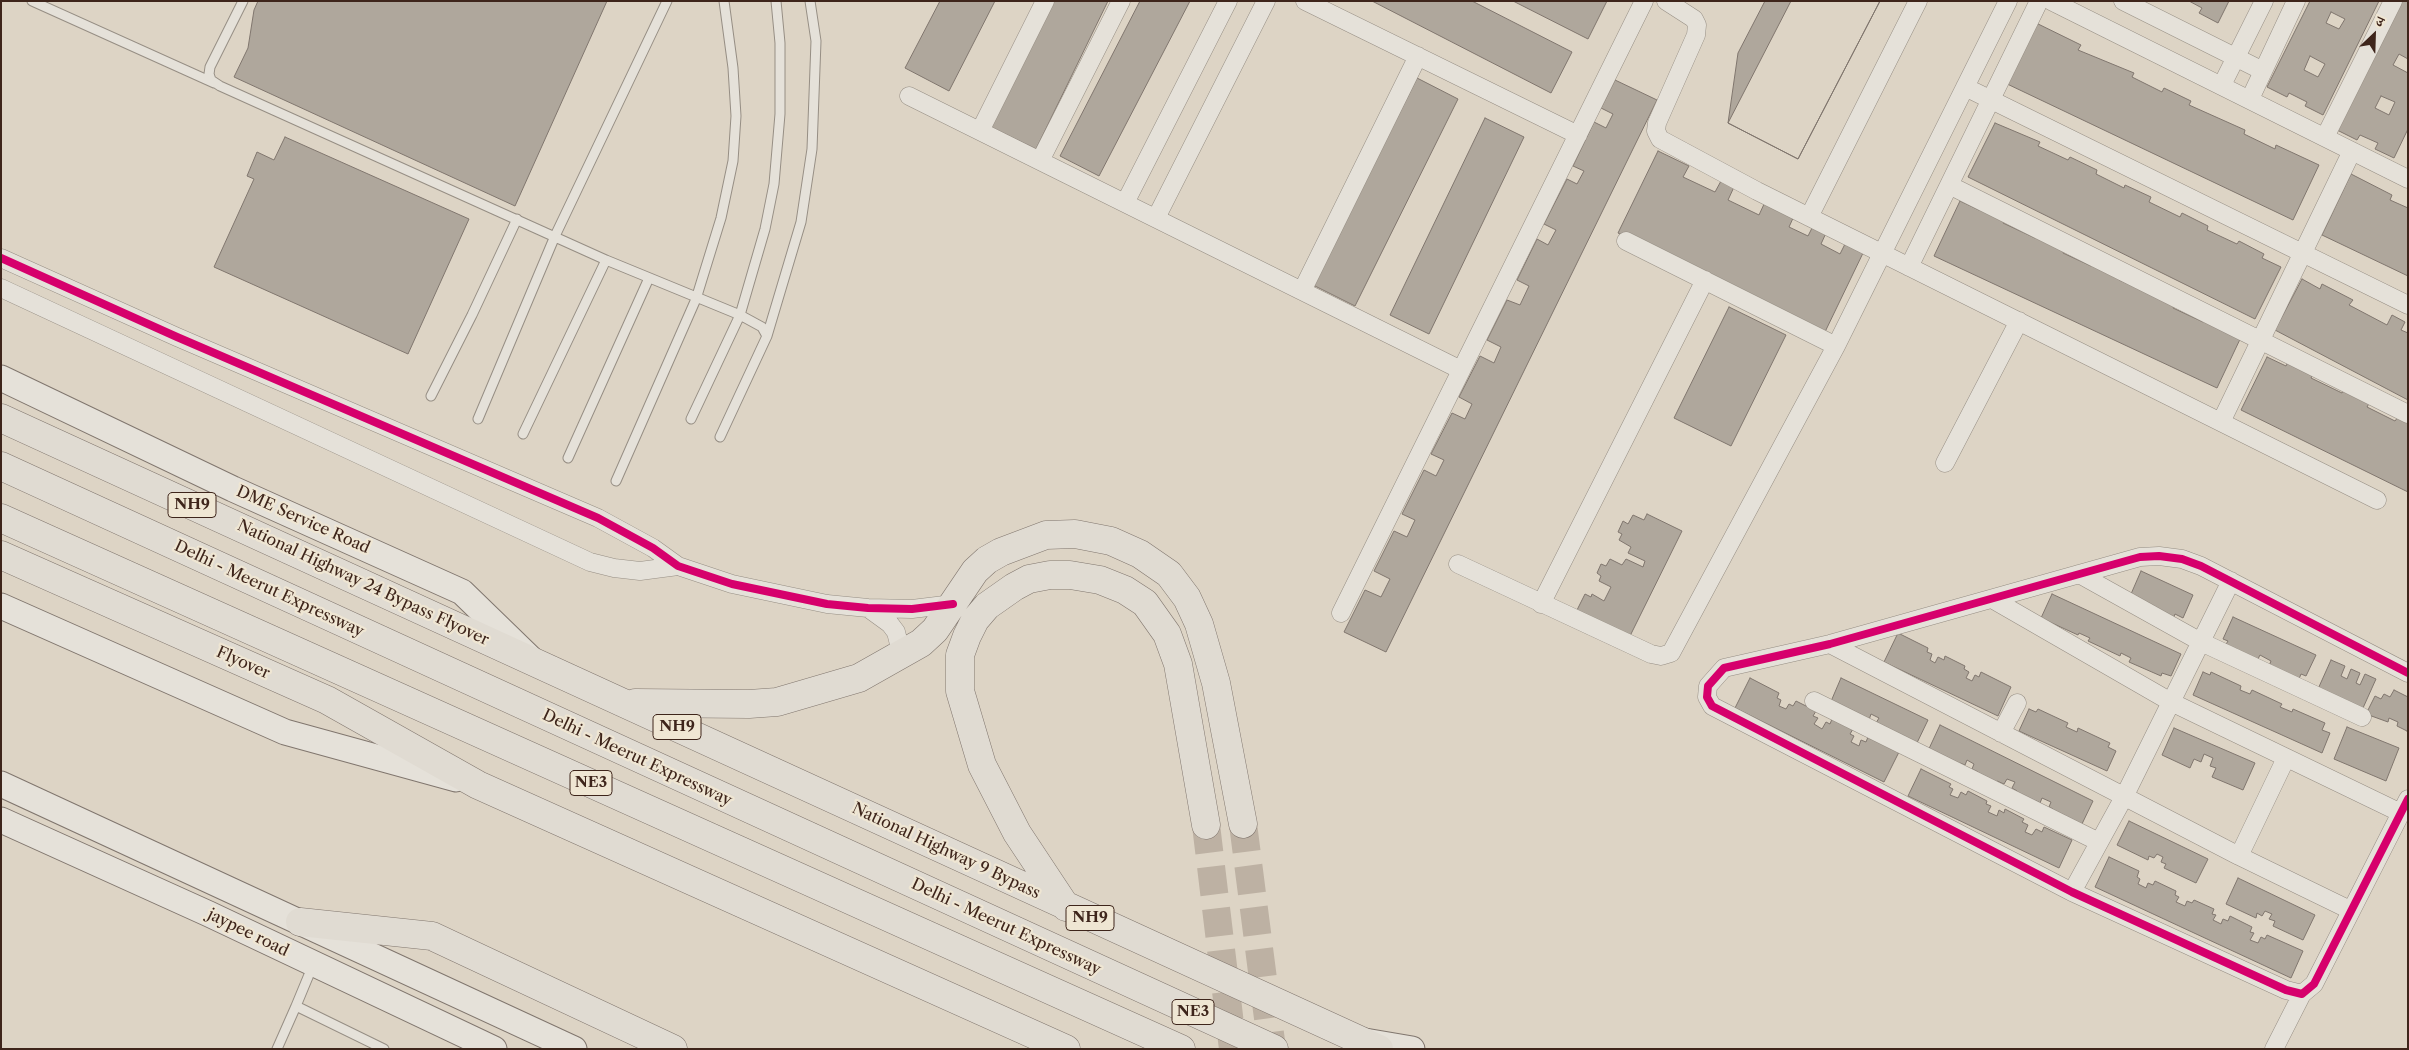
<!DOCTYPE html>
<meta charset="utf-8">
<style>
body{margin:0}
#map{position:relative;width:2409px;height:1050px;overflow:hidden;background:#ddd4c5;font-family:"Libre Caslon Text","Noto Serif Devanagari",serif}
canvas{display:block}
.frame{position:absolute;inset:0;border:2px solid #3e251b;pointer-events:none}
.north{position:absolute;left:2349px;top:10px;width:50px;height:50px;-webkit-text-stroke:4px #efe6d3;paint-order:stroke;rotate:24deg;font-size:14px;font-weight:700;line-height:20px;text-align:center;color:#3e251b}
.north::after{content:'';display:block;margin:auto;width:18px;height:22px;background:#3e251b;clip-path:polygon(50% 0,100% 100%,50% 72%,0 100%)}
</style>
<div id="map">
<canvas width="2409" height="1050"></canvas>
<div class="frame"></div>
<div class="north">उ</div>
</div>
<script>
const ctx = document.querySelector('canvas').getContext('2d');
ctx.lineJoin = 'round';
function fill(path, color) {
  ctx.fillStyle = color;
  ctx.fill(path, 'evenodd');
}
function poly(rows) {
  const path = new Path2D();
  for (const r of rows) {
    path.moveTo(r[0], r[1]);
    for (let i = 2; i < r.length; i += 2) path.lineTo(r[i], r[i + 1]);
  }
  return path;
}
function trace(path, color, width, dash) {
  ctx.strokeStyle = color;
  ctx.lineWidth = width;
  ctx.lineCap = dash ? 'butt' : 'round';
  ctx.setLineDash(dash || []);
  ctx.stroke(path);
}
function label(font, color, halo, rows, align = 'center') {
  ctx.font = font + ' "Libre Caslon Text",serif';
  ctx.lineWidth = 4.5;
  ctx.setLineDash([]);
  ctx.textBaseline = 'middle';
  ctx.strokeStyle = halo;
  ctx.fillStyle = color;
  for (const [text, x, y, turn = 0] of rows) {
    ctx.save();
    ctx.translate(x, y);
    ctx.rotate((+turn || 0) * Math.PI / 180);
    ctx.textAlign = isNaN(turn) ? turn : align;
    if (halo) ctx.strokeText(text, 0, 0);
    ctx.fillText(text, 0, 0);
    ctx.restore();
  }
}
const building = poly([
 [258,1,607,1,515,206,234,77,248,48,254,10,258,1],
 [940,1,995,1,949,91,905,68,940,1],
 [1052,1,1108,1,1036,149,990,127,1052,1],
 [1140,1,1190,1,1099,176,1060,156,1140,1],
 [1372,1,1472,1,1572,52,1551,93,1372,1],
 [1513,1,1607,1,1588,39,1513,1],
 [1765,1,1880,1,1798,159,1728,123,1738,53,1765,1],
 [1791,1,1880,1,1798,159,1728,123,1791,1],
 [2189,1,2229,1,2218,23,2199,13,2202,8,2189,1],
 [2310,1,2379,1,2323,115,2305,106,2307,102,2289,93,2287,97,2267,87,2310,1],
 [2331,12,2345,19,2339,29,2326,23,2331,12],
 [2310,56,2325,64,2318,77,2304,70,2310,56],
 [2401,1,2408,1,2408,59,2399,54,2393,65,2408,73,2408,129,2394,158,2375,149,2378,143,2360,135,2357,140,2337,130,2401,1],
 [2381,96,2395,102,2389,115,2375,108,2381,96],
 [2032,21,2081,45,2078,50,2134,73,2132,77,2162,92,2164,88,2191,101,2189,105,2245,130,2244,134,2275,149,2276,145,2319,165,2293,220,2003,82,2032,21],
 [1417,78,1458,99,1355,306,1313,285,1417,78],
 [1615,80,1657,100,1386,652,1344,632,1365,590,1381,597,1390,579,1374,571,1394,531,1407,537,1415,520,1402,514,1424,470,1436,476,1444,460,1431,454,1452,413,1465,419,1472,404,1459,397,1480,356,1494,363,1501,347,1487,340,1507,300,1520,305,1529,286,1517,280,1537,239,1548,245,1556,230,1544,224,1567,179,1577,184,1584,171,1573,166,1594,122,1606,128,1613,114,1601,108,1615,80],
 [1485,118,1524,137,1429,334,1390,315,1485,118],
 [1995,123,2040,142,2038,146,2068,160,2070,157,2097,170,2096,174,2124,188,2125,185,2151,197,2149,202,2180,217,2182,213,2208,226,2207,230,2237,244,2239,241,2264,254,2262,258,2281,267,2255,319,1968,177,1995,123],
 [285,137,469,219,408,354,214,267,254,179,247,176,257,152,274,160,285,137],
 [1658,151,1689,166,1683,177,1715,192,1721,181,1734,187,1728,200,1759,215,1765,202,1794,216,1789,227,1808,236,1813,226,1826,233,1821,244,1840,254,1846,242,1864,251,1824,334,1618,233,1658,151],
 [2351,174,2392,195,2390,200,2408,208,2408,276,2322,235,2351,174],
 [1960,201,1979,210,1981,206,2006,218,2003,223,2035,238,2036,234,2065,247,2063,253,2091,266,2093,263,2121,276,2119,280,2175,303,2173,308,2203,322,2205,317,2242,335,2217,388,1934,256,1960,201],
 [2302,279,2320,289,2322,284,2353,300,2349,305,2387,325,2392,315,2405,322,2401,330,2408,333,2408,400,2275,330,2302,279],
 [1729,307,1786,335,1731,446,1674,418,1729,307],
 [2267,357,2286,366,2288,362,2313,374,2311,378,2342,393,2344,389,2370,402,2367,407,2395,421,2398,417,2408,422,2408,492,2241,410,2267,357],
 [1647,514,1682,531,1629,638,1576,612,1585,594,1591,597,1592,594,1604,601,1611,587,1599,581,1601,576,1597,573,1601,564,1606,566,1610,559,1622,565,1626,559,1643,567,1645,561,1628,553,1631,547,1619,540,1622,534,1618,532,1623,521,1628,524,1633,515,1644,520,1647,514],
 [2141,571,2193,595,2183,618,2175,614,2173,619,2139,601,2140,598,2131,594,2141,571],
 [2052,594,2181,654,2171,676,2162,673,2161,676,2129,662,2131,658,2121,653,2120,656,2088,641,2090,638,2079,633,2078,635,2041,618,2052,594],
 [2233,617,2316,655,2306,676,2301,674,2299,679,2269,666,2271,661,2260,655,2257,661,2225,646,2228,641,2223,639,2233,617],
 [1898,633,1928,648,1927,652,1932,654,1930,660,1935,663,1938,657,1944,660,1945,656,1965,666,1964,669,1969,672,1966,678,1972,681,1975,675,1979,677,1981,672,2011,687,1998,716,1884,662,1898,633],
 [2331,660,2345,666,2341,676,2347,679,2351,669,2360,673,2356,683,2360,685,2365,674,2376,679,2363,708,2318,689,2331,660],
 [2203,672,2210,675,2211,672,2241,686,2240,690,2250,694,2252,690,2282,704,2280,707,2292,712,2293,709,2325,723,2322,730,2330,733,2322,753,2193,695,2203,672],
 [1750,678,1779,693,1777,698,1781,700,1779,706,1786,709,1789,704,1793,706,1796,701,1816,711,1813,716,1818,718,1814,724,1822,729,1826,722,1830,724,1832,719,1853,729,1850,734,1854,736,1851,742,1859,746,1861,740,1866,742,1868,737,1899,752,1884,782,1735,708,1750,678],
 [1841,678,1928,720,1915,747,1876,723,1879,718,1871,714,1869,720,1829,706,1841,678],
 [2394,690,2408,697,2408,734,2407,731,2397,726,2398,722,2389,718,2388,722,2366,714,2375,696,2381,699,2384,694,2390,697,2394,690],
 [2029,709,2036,712,2038,709,2068,723,2066,727,2077,732,2078,728,2110,743,2108,747,2116,751,2107,771,2019,731,2029,709],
 [1940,725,2093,801,2081,826,2052,812,2053,809,2049,807,2051,802,2042,798,2040,803,2036,801,2035,804,2015,794,2017,791,2012,788,2015,782,2007,779,2004,784,1997,781,1995,785,1976,776,1978,772,1972,769,1974,764,1967,760,1965,765,1960,763,1957,768,1927,753,1940,725],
 [2347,727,2399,748,2386,781,2334,759,2347,727],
 [2174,728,2255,763,2243,790,2212,777,2216,768,2210,766,2213,758,2204,754,2201,762,2194,759,2190,768,2162,755,2174,728],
 [1921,769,1951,784,1949,787,1953,789,1950,795,1958,798,1961,792,1966,795,1968,791,1987,801,1986,804,1991,806,1988,812,1997,816,1999,810,2004,813,2005,809,2024,819,2022,822,2028,825,2025,832,2032,835,2036,829,2042,832,2044,827,2072,840,2059,868,1908,796,1921,769],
 [2129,821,2208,859,2196,883,2164,868,2166,864,2161,862,2163,857,2157,854,2154,858,2149,856,2148,860,2117,845,2129,821],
 [2109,857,2139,871,2137,877,2140,879,2138,884,2146,888,2148,883,2153,885,2155,881,2176,891,2175,895,2179,897,2176,902,2185,906,2187,901,2192,903,2194,900,2214,909,2212,914,2216,915,2213,920,2221,924,2223,919,2228,921,2230,916,2252,927,2250,932,2254,933,2250,940,2258,943,2261,937,2265,939,2267,935,2303,951,2291,978,2095,887,2109,857],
 [2238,878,2315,915,2303,940,2273,926,2275,921,2269,919,2272,914,2265,911,2262,916,2257,913,2256,918,2226,904,2238,878]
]);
fill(building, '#afa79c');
trace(building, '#80766e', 1);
trace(poly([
 [1243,824,1272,1049],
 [1206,825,1233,1049]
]), '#bdb1a3', 28, [28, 14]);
const lane = poly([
 [32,1,214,83],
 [243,1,210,67,209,74,211,80,220,86,606,260,740,315,762,327,767,336],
 [431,396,472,315,517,219],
 [478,419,555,236,667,1],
 [691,419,740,315,765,229,774,184,780,114,780,43,776,1],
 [523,434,606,260],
 [720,437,767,336,801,222,812,149,816,41,810,1],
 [568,458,649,278],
 [616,481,696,299,721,218,733,161,736,116,733,68,724,1],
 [296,1006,313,965],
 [277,1049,296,1006,384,1049]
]);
const street = poly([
 [1305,1,1578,135],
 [1666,1,1694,19,1697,25,1696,35,1657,123,1656,131,1660,139,1757,191,2377,500],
 [2051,1,2408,179],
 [2123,1,2263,71],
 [2222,85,2264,1],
 [1965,87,2408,305],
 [909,96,1461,370],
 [2250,99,2296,1],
 [980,131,1045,1],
 [2325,137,2393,1],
 [1040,161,1121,1],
 [1949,185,2408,414],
 [1125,203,1228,1],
 [1809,217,1918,1],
 [1156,218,1266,1],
 [1626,241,1836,346],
 [1,258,177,337,598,518,653,548,678,566,732,584,827,604,868,608,912,609,953,604],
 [1909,267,2039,1],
 [1,288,590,562,614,568,640,571,678,566],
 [1302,291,1418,56],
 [2221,422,2352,151],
 [1945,463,2019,321],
 [1458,564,1651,654,1661,656,1671,653,1836,346,2008,1],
 [2079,574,2201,642,2362,717],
 [1992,599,2171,702,2401,813],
 [1541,604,1705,280],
 [868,608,890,624,896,632,902,656],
 [1341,613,1644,1],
 [1830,644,2239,856,2350,910],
 [2408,673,2201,566,2182,559,2159,556,2140,557,1830,644,1724,668,1708,686,1707,697,1712,706,2072,892,2286,990,2302,994,2314,984,2408,799],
 [1814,701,2099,842],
 [2001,733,2017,703],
 [2239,856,2286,758],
 [2072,892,2124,797,2231,581],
 [2274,1049,2302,994]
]);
const secondary = poly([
 [1,378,233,489,462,592,530,658],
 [1,606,285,732,456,779],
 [1,784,574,1049],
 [1,820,209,914,494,1049],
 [1359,1040,1412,1049]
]);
const highway = poly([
 [1,418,1379,1049],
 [1,466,1274,1049],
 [1,518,1181,1049],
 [1,555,327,700,478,785,1066,1049],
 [635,703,749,704,777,702,859,678,921,643,935,630,975,571,987,560,1001,552,1046,535,1075,534,1111,541,1140,554,1169,574,1187,598,1199,624,1216,683,1243,824],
 [1066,907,1017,833,982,765,960,691,960,655,967,636,975,620,987,606,1014,587,1029,579,1050,575,1070,575,1100,580,1125,590,1145,603,1167,634,1178,664,1206,825],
 [300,922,432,936,673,1049]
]);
trace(lane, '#968e84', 11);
trace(street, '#968e84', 19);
trace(secondary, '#80766e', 27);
trace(highway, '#80766e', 29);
trace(lane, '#e5e1d9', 9);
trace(street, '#e5e1d9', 18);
trace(secondary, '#e5e1d9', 25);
trace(highway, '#e0dbd2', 28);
trace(poly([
 [1,258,177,337,598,518,653,548,678,566,732,584,827,604,868,608,912,609,953,604],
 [2408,673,2201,566,2182,559,2159,556,2140,557,1830,644,1724,668,1708,686,1707,697,1712,706,2072,892,2286,990,2302,994,2314,984,2408,799]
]), '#d6006c', 8);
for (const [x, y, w] of [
 [192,505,48],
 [677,727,48],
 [591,783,42],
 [1090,918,48],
 [1193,1012,42]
]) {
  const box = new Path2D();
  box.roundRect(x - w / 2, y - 12.5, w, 25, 4);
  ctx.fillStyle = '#efe6d3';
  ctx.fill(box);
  trace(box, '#3e251b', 1);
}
label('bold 15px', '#3e251b', null, [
 ["NH9",192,505],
 ["NH9",677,727],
 ["NE3",591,783],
 ["NH9",1090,918],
 ["NE3",1193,1012]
]);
label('16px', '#3e251b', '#efe6d3', [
 ["DME Service Road",303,520,24],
 ["National Highway 24 Bypass Flyover",363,583,25],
 ["Delhi - Meerut Expressway",269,589,25],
 ["Flyover",243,663,24],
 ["Delhi - Meerut Expressway",637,758,25],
 ["National Highway 9 Bypass",946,851,25],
 ["Delhi - Meerut Expressway",1006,927,25],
 ["jaypee road",248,933,26]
]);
</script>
